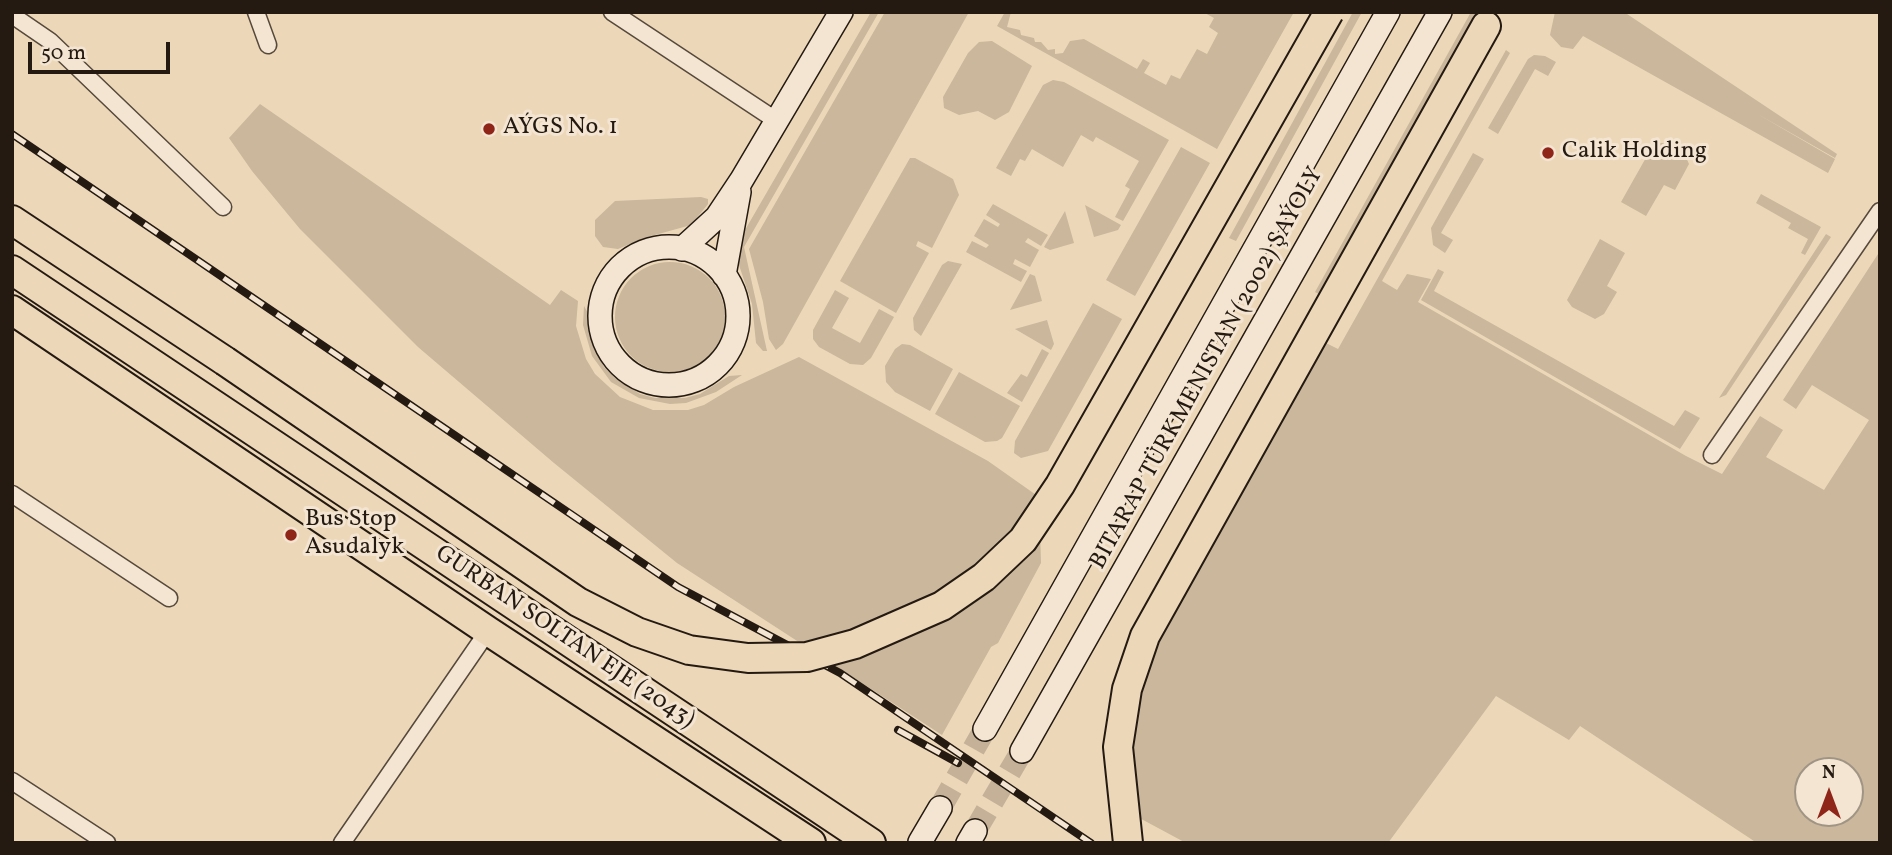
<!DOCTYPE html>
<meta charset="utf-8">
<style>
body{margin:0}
#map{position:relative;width:1892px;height:855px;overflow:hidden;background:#ecd7b8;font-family:Vollkorn,serif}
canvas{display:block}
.frame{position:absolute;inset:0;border:14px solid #241a11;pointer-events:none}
.north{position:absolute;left:1794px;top:757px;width:70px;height:70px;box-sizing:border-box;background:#f3e5d1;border:2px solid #a09484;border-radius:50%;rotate:0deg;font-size:19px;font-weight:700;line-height:28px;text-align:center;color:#241a11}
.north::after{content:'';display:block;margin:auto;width:24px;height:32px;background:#8f2418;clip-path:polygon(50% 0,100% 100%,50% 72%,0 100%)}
.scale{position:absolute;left:28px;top:42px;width:142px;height:32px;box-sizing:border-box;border:4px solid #241a11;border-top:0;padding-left:9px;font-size:21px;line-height:24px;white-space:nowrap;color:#241a11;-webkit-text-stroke:5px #f3e5d1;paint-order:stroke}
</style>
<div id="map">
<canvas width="1892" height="855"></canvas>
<div class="frame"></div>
<div class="north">N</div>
<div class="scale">50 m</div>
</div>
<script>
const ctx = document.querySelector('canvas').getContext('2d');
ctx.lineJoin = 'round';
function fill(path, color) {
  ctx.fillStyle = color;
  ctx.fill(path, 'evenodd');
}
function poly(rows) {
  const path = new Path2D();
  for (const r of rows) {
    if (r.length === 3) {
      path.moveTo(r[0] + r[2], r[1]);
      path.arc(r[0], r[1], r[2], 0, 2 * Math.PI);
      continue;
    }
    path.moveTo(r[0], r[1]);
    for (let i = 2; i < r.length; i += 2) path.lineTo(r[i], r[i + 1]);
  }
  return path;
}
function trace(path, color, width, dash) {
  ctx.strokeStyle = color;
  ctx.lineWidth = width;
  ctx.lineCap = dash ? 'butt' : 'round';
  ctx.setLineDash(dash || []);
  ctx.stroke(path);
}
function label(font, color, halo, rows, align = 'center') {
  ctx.font = font + ' Vollkorn,serif';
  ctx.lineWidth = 6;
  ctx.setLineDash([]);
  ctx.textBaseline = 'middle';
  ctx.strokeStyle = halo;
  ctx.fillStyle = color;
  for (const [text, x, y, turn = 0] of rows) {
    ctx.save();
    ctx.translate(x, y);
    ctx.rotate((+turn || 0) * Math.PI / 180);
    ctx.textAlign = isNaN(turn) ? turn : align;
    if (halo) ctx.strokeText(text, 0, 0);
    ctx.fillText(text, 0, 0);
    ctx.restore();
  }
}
fill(poly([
 [871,12,879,12,744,247,767,351,763,351,756,343,752,304,738,262,741,237],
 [885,12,969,12,783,344,776,350,769,339,763,302,749,249],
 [1005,12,1011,12,1007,27,1020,30,1021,35,1034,38,1035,42,1041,42,1048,50,1055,49,1055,54,1063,53,1070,41,1084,39,1137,69,1143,59,1150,63,1144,73,1166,85,1171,75,1180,79,1197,49,1207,54,1218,33,1209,27,1214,18,1203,12,1294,12,1217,149,997,26],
 [1353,12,1362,12,1236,241,1229,238],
 [1471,12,1482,18,1326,298,1315,292],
 [1555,12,1624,12,1837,154,1835,158,1754,112,1835,159,1828,173,1583,36,1573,49,1561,47,1550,35],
 [992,41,1032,66,1009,112,995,120,978,111,959,115,944,108,943,97,968,53,979,42],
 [1506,50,1510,53,1382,281,1397,290,1407,274,1431,279,1418,302,1686,456,1722,474,1760,416,1783,430,1766,457,1824,490,1869,420,1812,385,1796,409,1783,400,1880,251,1880,843,1757,843,1580,726,1569,740,1496,696,1388,843,1186,843,1132,814,1130,762,1139,695,1159,640,1326,343,1338,349],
 [1808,771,1850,771,1850,813,1808,813],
 [1534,55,1545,56,1556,62,1548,76,1535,69,1498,134,1488,128,1528,59],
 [1053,80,1064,82,1169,140,1123,221,1115,217,1130,189,1125,186,1139,161,1096,137,1093,142,1081,135,1063,167,1032,149,1025,161,1020,159,1011,176,996,168,1043,85],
 [260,104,550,305,561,290,578,301,576,326,586,359,595,374,620,397,653,410,688,410,704,405,734,387,799,357,988,461,1039,497,1041,563,998,643,991,647,942,735,677,563,554,463,418,347,300,229,252,171,229,138],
 [1658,143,1666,143,1684,153,1689,164,1675,190,1664,185,1646,216,1621,202,1652,147],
 [1181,147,1210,163,1135,296,1106,280],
 [1473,153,1484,159,1441,233,1453,240,1445,253,1433,245,1431,228],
 [910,158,915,158,953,179,959,195,932,248,918,241,916,246,929,253,896,313,840,281],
 [1761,194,1821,227,1805,255,1801,253,1808,239,1788,228,1791,223,1756,203],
 [701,197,708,199,708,204,691,225,644,238,618,249,603,247,595,236,595,220,615,201],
 [993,204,1048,235,1041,246,1028,238,1025,242,1039,250,1030,267,1015,259,1013,264,1027,271,1021,282,966,252,972,241,986,248,989,245,974,236,984,219,998,227,1000,224,986,215],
 [1085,205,1121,225,1118,230,1094,237],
 [1065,211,1074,243,1050,250,1044,247],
 [1826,234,1831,237,1726,395,1719,398],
 [1600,239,1625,253,1607,286,1617,292,1604,314,1595,319,1572,307,1567,300],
 [948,261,962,264,921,336,914,330,913,318,942,265],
 [670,317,55],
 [1438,269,1444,272,1434,291,1674,426,1685,410,1700,418,1680,449,1421,300],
 [1030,274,1035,276,1042,301,1010,310],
 [835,290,849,298,832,328,860,343,879,309,894,317,871,358,863,365,850,364,819,347,813,339,813,330],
 [1093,303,1122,319,1048,451,1021,458,1014,453,1015,441],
 [584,306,588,313,591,340,604,367,615,378,640,394,655,398,685,398,700,394,729,376,742,375,716,392,686,403,670,404,639,398,611,382,592,356,583,325],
 [1047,320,1054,344,1051,350,1015,329],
 [902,344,910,345,953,369,930,411,895,392,886,382,885,366,895,349],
 [1042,349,1049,353,1022,402,1007,393,1021,374,1027,377],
 [959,372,1020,406,1002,438,997,441,985,442,935,414]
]), '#cab79c');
trace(poly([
 [940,808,985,729],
 [975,831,1022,751]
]), '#c4b197', 23, [23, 11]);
const street = poly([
 [256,12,268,45],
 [612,12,777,121],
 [12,15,50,41,223,207],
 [1712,455,1880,211],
 [12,494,169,598],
 [12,781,107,843],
 [342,843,488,631]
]);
const secondary = poly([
 [669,316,69],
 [682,249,717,217,741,181,841,12],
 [724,275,739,192],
 [985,729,1388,12],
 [1022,751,1440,12],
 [920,842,940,808],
 [968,843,975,831]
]);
const highway = poly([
 [12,220,225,361],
 [12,270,871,843],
 [12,310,488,631,811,843],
 [1128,843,1118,747,1127,689,1145,636,1486,26]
]);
trace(street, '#56493b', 19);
trace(secondary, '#241a11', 26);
trace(highway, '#241a11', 32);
trace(street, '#f3e5d1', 16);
trace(secondary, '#f3e5d1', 23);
trace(highway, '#ecd7b8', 28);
const rail = poly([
 [12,134,678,587,840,673,1091,843],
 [898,730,958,763]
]);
trace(rail, '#241a11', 8);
trace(rail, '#f3e5d1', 5, [16]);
const highwayBridge = poly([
 [225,361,578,602,637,632,689,650,748,658,807,657,855,644,942,606,984,577,1023,540,1060,485,1329,12]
]);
trace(highwayBridge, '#241a11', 32, []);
trace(highwayBridge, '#ecd7b8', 28);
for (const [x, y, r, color] of [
 [489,129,7,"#8f2418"],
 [1548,153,7,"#8f2418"],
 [291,535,7,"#8f2418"]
]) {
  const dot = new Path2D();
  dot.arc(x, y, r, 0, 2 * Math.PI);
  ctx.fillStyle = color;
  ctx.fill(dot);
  trace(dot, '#f3e5d1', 2.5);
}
label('24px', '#241a11', '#f3e5d1', [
 ["AÝGS No. 1",503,129],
 ["Calik Holding",1562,153],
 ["Bus Stop",305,521],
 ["Asudalyk",305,549]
], 'left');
label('24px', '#241a11', '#f3e5d1', [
 ["BITARAP TÜRKMENISTAN (2002) ŞAÝOLY",1208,369,-61],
 ["GURBAN SOLTAN EJE (2043)",564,638,34]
]);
</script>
